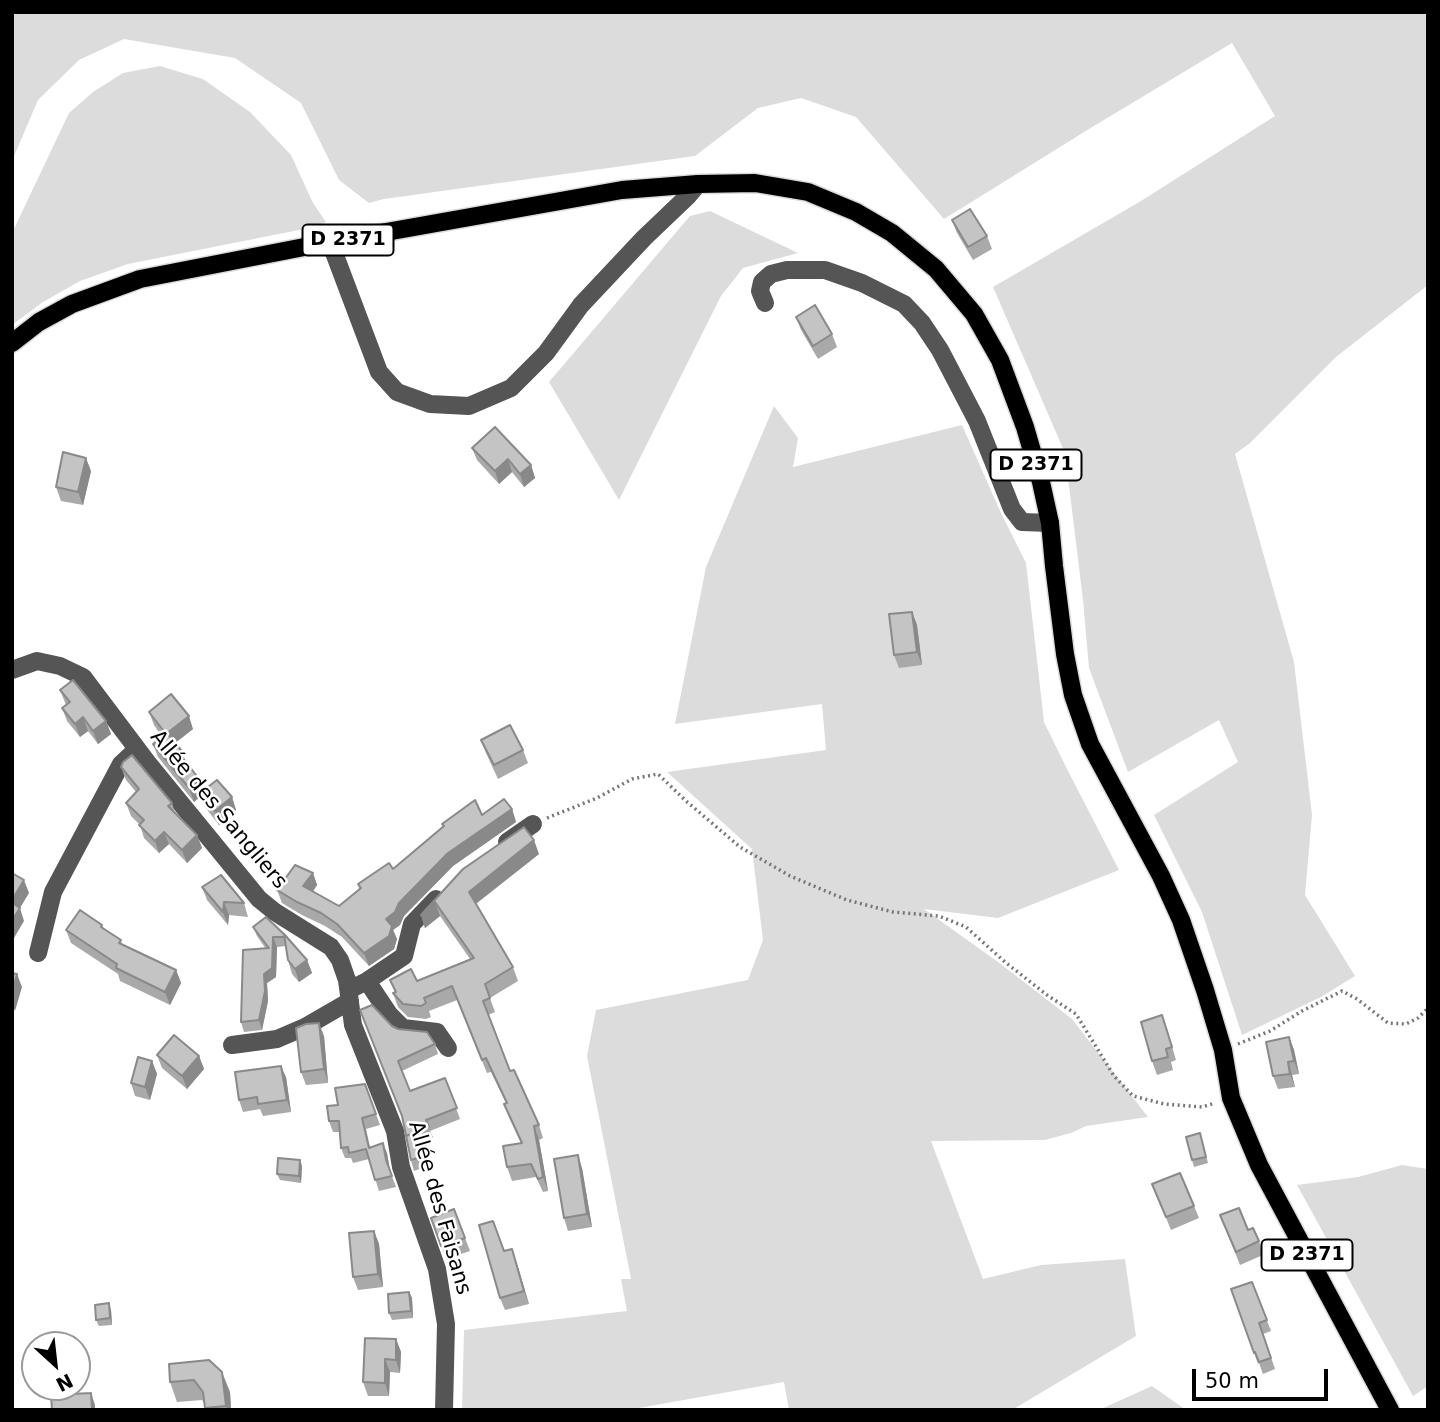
<!DOCTYPE html>
<meta charset="utf-8">
<style>
body{margin:0}
#map{position:relative;width:1440px;height:1422px;overflow:hidden;background:#fff;font-family:"DejaVu Sans",sans-serif}
canvas{display:block}
.frame{position:absolute;inset:0;border:14px solid #000;pointer-events:none}
.north{position:absolute;left:21px;top:1331px;width:70px;height:70px;box-sizing:border-box;background:#fff;border:2px solid #999;border-radius:50%;rotate:153deg;font-size:19px;font-weight:700;line-height:28px;text-align:center;color:#000}
.north::after{content:'';display:block;margin:auto;width:24px;height:32px;background:#000;clip-path:polygon(50% 0,100% 100%,50% 72%,0 100%)}
.scale{position:absolute;left:1192px;top:1369px;width:136px;height:32px;box-sizing:border-box;border:4px solid #000;border-top:0;padding-left:9px;font-size:21px;line-height:24px;white-space:nowrap;color:#000;-webkit-text-stroke:5px #fff;paint-order:stroke}
</style>
<div id="map">
<canvas width="1440" height="1422"></canvas>
<div class="frame"></div>
<div class="north">N</div>
<div class="scale">50 m</div>
</div>
<script>
const ctx = document.querySelector('canvas').getContext('2d');
ctx.lineJoin = 'round';
function fill(path, color) {
  ctx.fillStyle = color;
  ctx.fill(path, 'evenodd');
}
function poly(rows) {
  const path = new Path2D();
  for (const r of rows) {
    path.moveTo(r[0], r[1]);
    for (let i = 2; i < r.length; i += 2) path.lineTo(r[i], r[i + 1]);
  }
  return path;
}
function trace(path, color, width, dash) {
  ctx.strokeStyle = color;
  ctx.lineWidth = width;
  ctx.lineCap = dash ? 'butt' : 'round';
  ctx.setLineDash(dash || []);
  ctx.stroke(path);
}
function label(font, color, halo, rows, align = 'center') {
  ctx.font = font + ' "DejaVu Sans",sans-serif';
  ctx.lineWidth = 5;
  ctx.setLineDash([]);
  ctx.textBaseline = 'middle';
  ctx.strokeStyle = halo;
  ctx.fillStyle = color;
  for (const [text, x, y, turn = 0] of rows) {
    ctx.save();
    ctx.translate(x, y);
    ctx.rotate((+turn || 0) * Math.PI / 180);
    ctx.textAlign = isNaN(turn) ? turn : align;
    if (halo) ctx.strokeText(text, 0, 0);
    ctx.fillText(text, 0, 0);
    ctx.restore();
  }
}
fill(poly([
 [12,12,1428,12,1428,285,1336,357,1250,443,1235,454,1294,662,1312,815,1305,895,1355,976,1321,997,1242,1035,1202,912,1154,815,1238,762,1219,720,1128,772,1089,668,1083,600,1065,453,993,287,1141,201,1275,116,1232,43,1089,129,944,219,856,117,801,98,758,108,695,156,384,199,369,203,339,180,301,103,235,58,124,39,79,60,38,100,12,161],
 [160,66,203,79,250,112,291,155,313,203,326,222,314,227,128,264,80,281,43,302,12,325,12,233,69,113,93,92,123,73],
 [710,211,798,253,743,268,721,296,619,500,549,382,690,216],
 [774,406,798,438,793,467,962,425,1001,513,1026,563,1044,722,1065,765,1119,870,998,918,924,909,998,962,1072,1019,1148,1117,1086,1126,1071,1133,1045,1140,931,1141,983,1279,1041,1265,1125,1259,1136,1336,1012,1410,789,1410,784,1382,639,1408,639,1410,462,1410,464,1330,627,1311,621,1279,631,1279,587,1056,596,1010,748,980,763,940,752,849,667,772,826,750,822,704,675,724,706,567],
 [1402,1165,1428,1169,1428,1386,1413,1396,1297,1185,1358,1177],
 [1152,1386,1186,1410,1099,1410]
]), '#dcdcdc');
const major = poly([
 [12,343,39,322,72,304,140,279,330,242,622,190,698,184,755,183,808,192,856,212,892,233,936,269,974,314,1000,360,1025,427,1041,482,1050,523,1054,566,1065,654,1073,695,1090,744,1161,876,1181,920,1205,990,1223,1050,1231,1098,1259,1165,1390,1410]
]);
trace(major, '#dbdbdb', 21);
trace(poly([
 [547,818,597,798,632,779,658,774,686,801,740,847,790,876,847,900,893,912,939,916,966,927,1005,962,1047,995,1076,1014,1114,1076,1133,1096,1164,1104,1202,1107,1215,1103],
 [1238,1044,1270,1031,1302,1011,1342,991,1357,999,1388,1023,1406,1024,1418,1018,1428,1008]
]), '#777', 3.5, [2, 3.5]);
trace(poly([
 [330,242,379,372,397,392,430,404,469,406,511,388,546,353,581,305,644,238,688,196,698,184],
 [765,303,760,291,762,282,771,274,787,270,825,270,862,283,904,304,922,323,940,350,977,421,1012,509,1022,522,1050,523],
 [12,670,37,661,60,666,83,677,147,762,259,899,275,912,331,947,340,960,347,980,353,1025,395,1131,401,1167,437,1269,446,1324,444,1410],
 [507,842,533,824],
 [38,953,53,892,121,764,137,749],
 [367,981,389,1014,403,1028,437,1032,448,1048],
 [349,990,367,981,404,956,412,924,436,899],
 [232,1045,277,1039,305,1027,350,1001]
]), '#555', 18);
trace(major, '#000', 18);
fill(poly([
 [952,220,987,236,992,249,973,260,957,233],
 [796,317,832,334,837,347,818,359,801,330],
 [472,448,531,465,535,478,524,487,512,472,499,484,477,460],
 [91,471,83,505,61,501,56,487],
 [912,612,917,625,922,665,899,668,894,655],
 [60,690,106,721,111,734,98,744,88,731,80,737,67,721,62,708,66,705],
 [149,712,193,729,175,743,204,790,232,797,236,810,219,825,205,807,201,796,194,802,158,757,153,744,162,737,154,725],
 [481,740,523,750,528,763,498,779,486,753],
 [121,767,172,803,175,813,197,835,202,848,187,863,169,844,159,853,144,838,140,825,131,816,126,803,136,792,126,780],
 [512,809,516,822,453,866,404,916,400,925,393,930,397,939,394,949,369,966,342,937,325,926,302,915,282,903,277,890,313,873,317,885,313,891,339,906,359,889,358,884,393,869,482,815],
 [539,854,476,904,513,967,518,981,490,998,495,1012,488,1015,510,1071,539,1125,543,1138,539,1140,548,1191,543,1192,536,1177,512,1181,507,1167,521,1143,509,1117,504,1104,506,1103,491,1072,487,1073,457,1000,429,1011,431,1017,426,1019,408,1017,398,1007,393,993,395,992,390,980,417,981,470,959,440,916,425,928,421,915,463,869],
 [202,887,244,903,248,917,229,915,228,925,207,900],
 [102,925,104,929,121,940,122,945,176,970,181,983,170,1005,120,981,118,974,71,943,66,930],
 [253,927,288,938,307,960,312,973,299,982,292,974,288,960,286,946,277,947,276,977,267,983,268,1001,262,1030,244,1032,241,1022,266,949,257,936],
 [392,1026,435,1044,438,1054,402,1071,410,1091,445,1078,460,1119,430,1131,433,1137,420,1142,428,1166,414,1171,411,1160],
 [1167,1029,1176,1060,1171,1062,1173,1070,1157,1075,1152,1061],
 [324,1036,328,1083,306,1085,301,1072],
 [1289,1037,1294,1050,1299,1074,1292,1075,1295,1087,1278,1089,1273,1076],
 [157,1055,199,1056,204,1069,187,1089,162,1068],
 [152,1061,157,1074,150,1100,135,1096,131,1083],
 [286,1077,291,1112,263,1116,260,1109,243,1112,239,1100],
 [376,1114,380,1125,366,1129,370,1147,387,1153,390,1171,396,1187,379,1191,369,1159,353,1163,351,1158,345,1158,341,1148,340,1132,333,1132,329,1121],
 [1202,1140,1208,1163,1194,1167,1192,1160],
 [302,1166,301,1183,280,1180,277,1174],
 [582,1168,592,1227,568,1231,564,1218],
 [1152,1184,1194,1206,1199,1218,1171,1230],
 [454,1209,470,1251,446,1259,431,1218],
 [1220,1215,1248,1230,1259,1241,1263,1255,1240,1265],
 [374,1231,379,1244,383,1287,358,1290,353,1277],
 [504,1251,516,1261,529,1304,505,1310,500,1298],
 [1252,1282,1271,1331,1263,1334,1275,1369,1263,1374,1259,1363,1258,1364,1231,1289],
 [409,1292,412,1298,413,1318,392,1320,389,1313],
 [111,1310,112,1325,99,1326,96,1320],
 [396,1339,401,1352,400,1373,390,1372,389,1396,368,1396,363,1382],
 [169,1364,230,1392,231,1410,206,1410,205,1404,202,1400,177,1402,170,1382]
]), '#a9a9a9');
fill(poly([
 [86,458,91,471,83,505,78,492],
 [508,459,512,472,499,484,495,471],
 [531,465,535,478,524,487,520,474],
 [912,612,917,625,922,665,917,652],
 [189,716,193,729,170,747,166,734],
 [83,717,88,731,80,737,75,724],
 [106,721,111,734,98,744,93,731],
 [200,780,205,793,200,793,201,796,194,802,189,788],
 [232,797,236,810,219,825,215,811],
 [512,809,516,822,453,866,404,916,400,925,393,930,397,939,394,949,369,966,364,953,386,919,399,903,448,853],
 [164,832,169,844,159,853,155,841],
 [197,835,202,848,187,863,182,850],
 [534,840,539,854,474,905,469,892],
 [313,873,317,885,308,899,303,886],
 [24,880,29,893,20,908,24,921,14,938,12,932,12,900],
 [224,902,229,915,228,925,223,912],
 [435,902,440,916,425,928,421,915],
 [273,937,277,947,276,977,267,983,268,1001,262,1030,259,1020,264,974],
 [307,960,312,973,299,982,295,969],
 [176,970,181,983,170,1005,165,992],
 [17,974,22,987,15,1011,12,1003,12,992],
 [319,1023,324,1036,328,1083,324,1069],
 [1289,1037,1294,1050,1299,1074,1294,1061],
 [199,1056,204,1069,187,1089,182,1076],
 [152,1061,157,1074,150,1100,145,1087],
 [1288,1062,1292,1075,1295,1087,1290,1074],
 [281,1066,286,1077,291,1112,287,1100],
 [534,1126,539,1140,548,1191,543,1177],
 [383,1143,387,1153,390,1171,386,1160],
 [578,1155,582,1168,592,1227,587,1214],
 [300,1160,302,1166,301,1183,299,1176],
 [374,1231,379,1244,383,1287,378,1274],
 [512,1249,516,1261,529,1304,524,1291],
 [409,1292,412,1298,413,1318,411,1311],
 [109,1303,111,1310,112,1325,110,1318],
 [396,1339,401,1352,400,1373,396,1360],
 [385,1359,390,1372,389,1396,385,1383],
 [222,1372,230,1392,231,1410,227,1410,226,1406],
 [91,1393,95,1405,95,1410,92,1410]
]), '#898989');
const building = poly([
 [970,209,987,236,968,247,952,220,970,209],
 [815,305,832,334,813,346,796,317,815,305],
 [495,427,531,465,520,474,508,459,495,471,472,448,495,427],
 [63,452,86,458,78,492,56,487,63,452],
 [912,612,917,652,894,655,889,614,912,612],
 [73,680,106,721,93,731,83,717,75,724,62,708,70,702,60,690,73,680],
 [171,694,189,716,166,734,149,712,171,694],
 [510,725,523,750,494,765,481,740,510,725],
 [167,733,181,750,178,752,200,780,189,788,153,744,167,733],
 [132,755,172,803,168,806,197,835,182,850,164,832,155,841,139,825,144,820,126,803,139,789,121,767,123,762,132,755],
 [217,780,232,797,215,811,200,793,217,780],
 [504,799,512,809,448,853,399,903,395,912,386,919,392,926,389,936,364,953,337,924,321,913,297,902,277,890,295,865,313,873,303,886,339,906,361,888,358,884,389,863,393,869,444,826,442,824,475,800,482,815,504,799],
 [524,827,534,840,469,892,513,967,485,984,490,998,483,1001,510,1071,514,1070,539,1125,534,1126,543,1177,538,1179,531,1164,507,1167,503,1146,522,1143,504,1104,507,1103,486,1058,482,1060,452,986,424,998,426,1003,421,1006,403,1004,393,993,396,992,390,980,411,969,417,981,474,958,435,902,421,915,463,869,524,827],
 [12,873,24,880,12,900,12,873],
 [221,875,244,903,224,902,223,912,202,887,221,875],
 [12,903,20,908,12,920,12,903],
 [80,910,102,925,101,927,121,940,119,943,176,970,165,992,116,968,117,964,66,930,80,910],
 [266,917,287,937,284,934,285,937,273,937,272,968,264,974,265,991,259,1020,241,1022,243,950,269,948,253,927,266,917],
 [284,934,307,960,295,969,288,960,284,934],
 [12,973,17,974,12,992,12,973],
 [372,1005,392,1026,398,1029,427,1032,435,1044,398,1061,410,1091,445,1078,457,1108,426,1120,429,1127,406,1136,416,1132,425,1156,411,1160,402,1116,360,1010,372,1005],
 [1162,1015,1172,1047,1166,1049,1168,1057,1152,1061,1141,1022,1162,1015],
 [319,1023,324,1069,301,1072,296,1028,306,1024,319,1023],
 [174,1035,199,1056,182,1076,157,1055,174,1035],
 [1289,1037,1294,1061,1288,1062,1290,1074,1273,1076,1266,1042,1289,1037],
 [138,1057,152,1061,145,1087,131,1083,138,1057],
 [281,1066,287,1100,258,1104,257,1097,239,1100,235,1072,281,1066],
 [365,1084,376,1114,362,1118,369,1148,383,1143,386,1160,392,1176,375,1180,366,1149,349,1153,348,1147,341,1148,339,1121,329,1121,327,1106,338,1105,335,1088,365,1084],
 [1200,1133,1206,1157,1192,1160,1186,1137,1200,1133],
 [578,1155,587,1214,564,1218,554,1159,578,1155],
 [278,1158,300,1160,299,1176,277,1174,278,1158],
 [1180,1173,1194,1206,1166,1217,1152,1184,1180,1173],
 [1239,1208,1248,1230,1253,1228,1259,1241,1236,1252,1220,1215,1239,1208],
 [454,1209,465,1238,441,1246,431,1218,454,1209],
 [493,1221,504,1251,512,1249,524,1291,500,1298,479,1225,493,1221],
 [374,1231,378,1274,353,1277,349,1233,374,1231],
 [1252,1282,1267,1320,1259,1323,1271,1358,1259,1362,1255,1352,1254,1353,1231,1289,1252,1282],
 [409,1292,411,1311,389,1313,388,1294,409,1292],
 [109,1303,110,1318,96,1320,95,1305,109,1303],
 [365,1338,396,1339,396,1360,385,1359,385,1383,363,1382,365,1338],
 [209,1360,222,1372,226,1406,205,1408,203,1392,194,1380,170,1382,169,1364,209,1360],
 [91,1393,92,1410,52,1410,51,1395,91,1393]
]);
fill(building, '#c4c4c4');
trace(building, '#898989', 2);
for (const [x, y, w] of [
 [348,240,91],
 [1036,465,91],
 [1307,1255,91]
]) {
  const box = new Path2D();
  box.roundRect(x - w / 2, y - 15.5, w, 31, 5);
  ctx.fillStyle = '#fff';
  ctx.fill(box);
  trace(box, '#000', 2);
}
label('bold 19px', '#000', null, [
 ["D 2371",348,240],
 ["D 2371",1036,465],
 ["D 2371",1307,1255]
]);
label('21px', '#000', '#fff', [
 ["Allée des Sangliers",218,810,50],
 ["Allée des Faisans",439,1208,74]
]);
</script>
